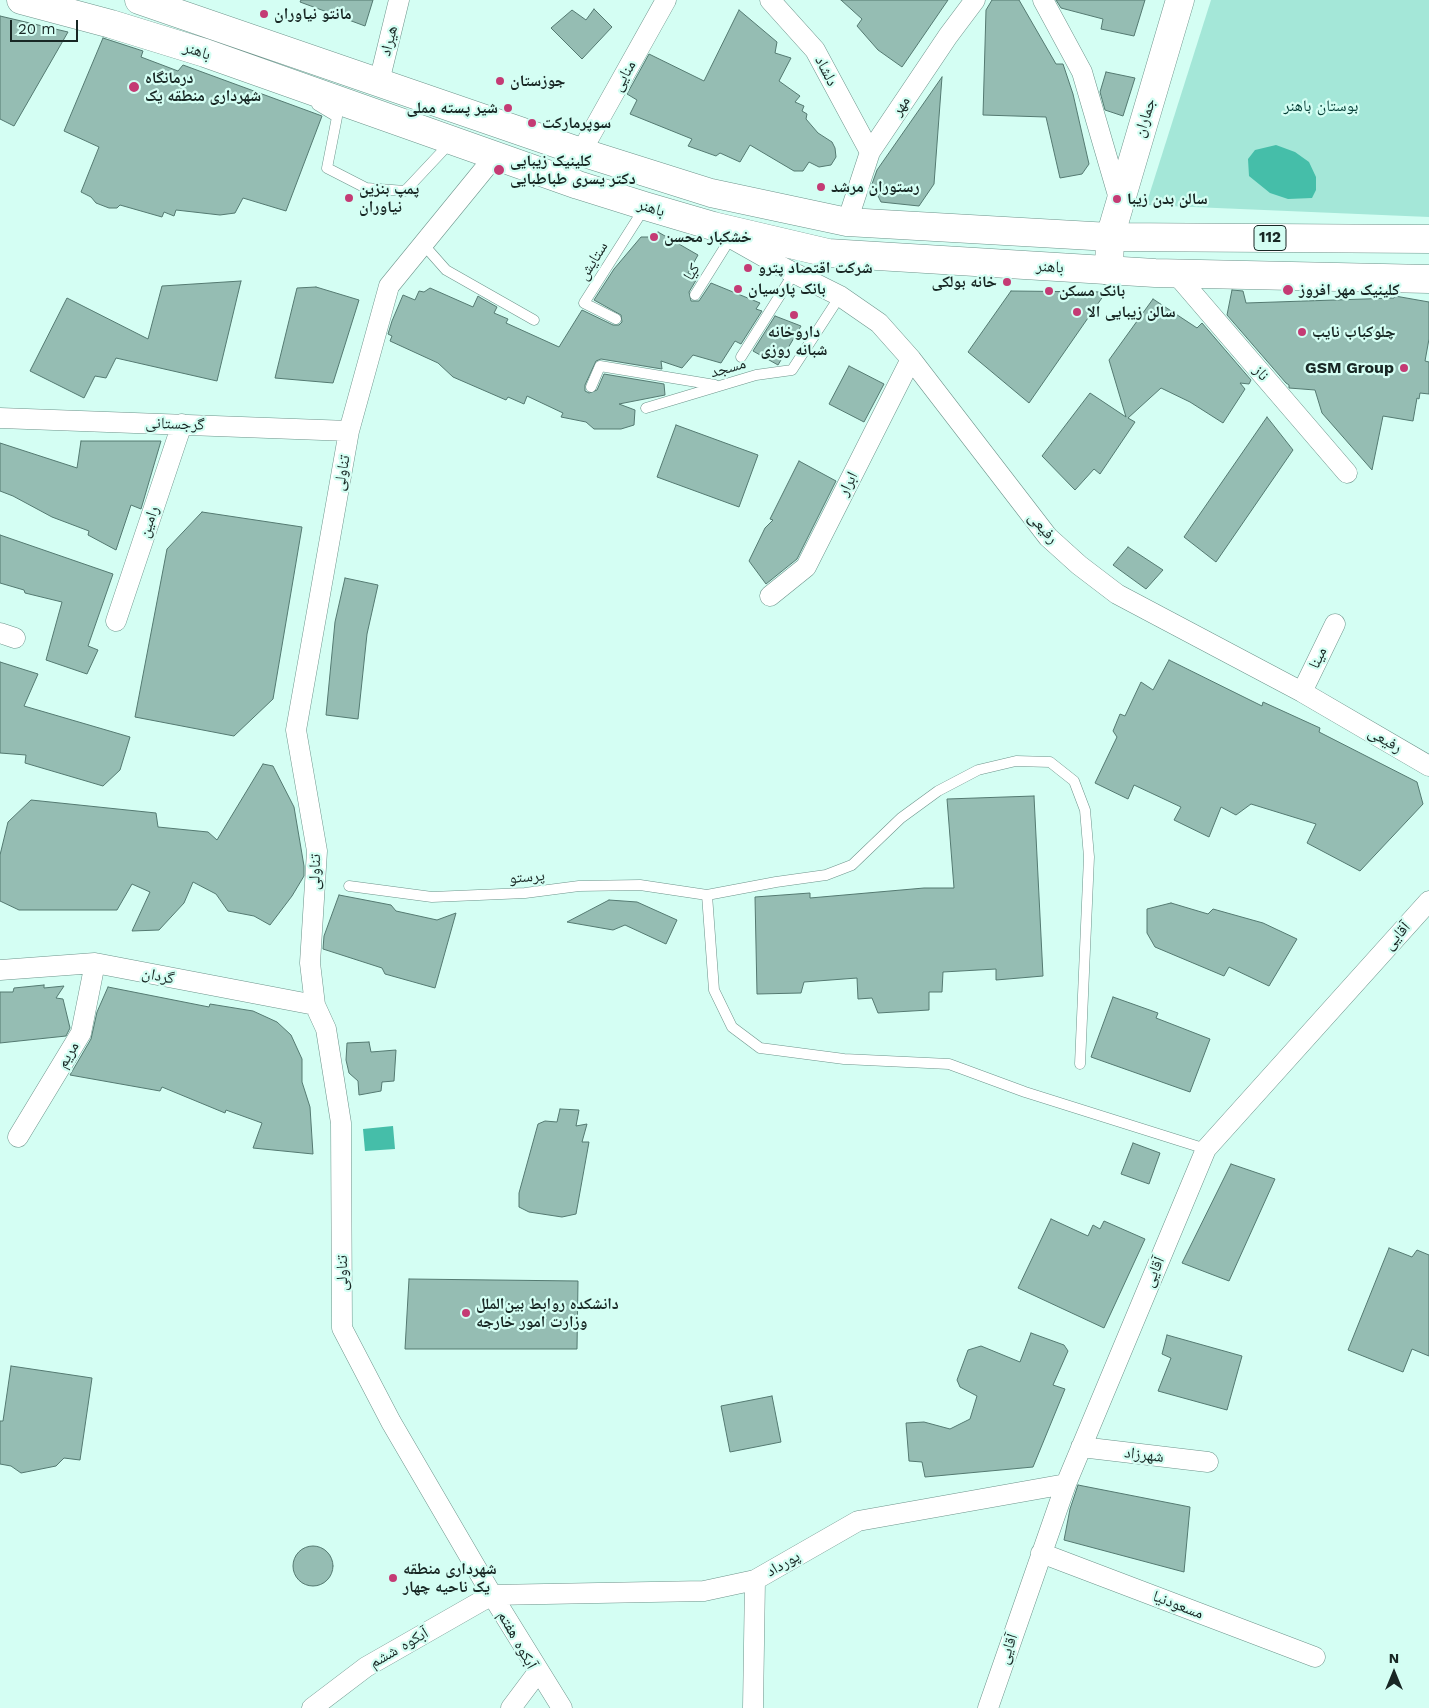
<!DOCTYPE html>
<meta charset="utf-8">
<style>
body{margin:0}
#map{position:relative;width:1429px;height:1708px;overflow:hidden;background:#d4fef3;font-family:"Work Sans",sans-serif}
canvas{display:block}
.north{position:absolute;left:1369px;top:1648px;width:50px;height:50px;-webkit-text-stroke:4px #d4fef3;paint-order:stroke;rotate:0deg;font-size:14px;font-weight:700;line-height:20px;text-align:center;color:#182724}
.north::after{content:'';display:block;margin:auto;width:18px;height:22px;background:#182724;clip-path:polygon(50% 0,100% 100%,50% 72%,0 100%)}
.scale{position:absolute;left:10px;top:20px;width:68px;height:22px;box-sizing:border-box;border:2px solid #182724;border-top:0;padding-left:6px;font-size:15px;line-height:18px;white-space:nowrap;color:#182724;-webkit-text-stroke:4px #d4fef3;paint-order:stroke}
</style>
<div id="map">
<canvas width="1429" height="1708"></canvas>
<div class="north">N</div>
<div class="scale">20 m</div>
</div>
<script>
const ctx = document.querySelector('canvas').getContext('2d');
ctx.lineJoin = 'round';
function fill(path, color) {
  ctx.fillStyle = color;
  ctx.fill(path, 'evenodd');
}
function poly(rows) {
  const path = new Path2D();
  for (const r of rows) {
    if (r.length === 3) {
      path.moveTo(r[0] + r[2], r[1]);
      path.arc(r[0], r[1], r[2], 0, 2 * Math.PI);
      continue;
    }
    path.moveTo(r[0], r[1]);
    for (let i = 2; i < r.length; i += 2) path.lineTo(r[i], r[i + 1]);
  }
  return path;
}
function trace(path, color, width, dash) {
  ctx.strokeStyle = color;
  ctx.lineWidth = width;
  ctx.lineCap = dash ? 'butt' : 'round';
  ctx.setLineDash(dash || []);
  ctx.stroke(path);
}
function label(font, color, halo, rows, align = 'center') {
  ctx.font = font + ' "Work Sans","Noto Naskh Arabic",sans-serif';
  ctx.lineWidth = 4.5;
  ctx.setLineDash([]);
  ctx.textBaseline = 'middle';
  ctx.strokeStyle = halo;
  ctx.fillStyle = color;
  for (const [text, x, y, turn = 0] of rows) {
    ctx.save();
    ctx.translate(x, y);
    ctx.rotate((+turn || 0) * Math.PI / 180);
    ctx.textAlign = isNaN(turn) ? turn : align;
    if (halo) ctx.strokeText(text, 0, 0);
    ctx.fillText(text, 0, 0);
    ctx.restore();
  }
}
fill(poly([
 [1211,0,1429,0,1429,217,1146,205]
]), '#a4e7d8');
fill(poly([
 [1276,145,1295,152,1309,162,1316,177,1316,190,1312,198,1288,199,1270,193,1249,176,1248,159,1255,150],
 [393,1126,395,1149,365,1151,363,1129]
]), '#45bea9');
const building = poly([
 [301,0,373,0,365,26,300,2,301,0],
 [841,0,948,0,902,67,878,50,857,26,862,19,841,0],
 [992,0,1019,0,1056,64,1063,64,1073,94,1089,164,1082,174,1060,178,1046,117,983,115,986,10,992,0],
 [1056,0,1145,0,1134,36,1101,29,1103,19,1061,8,1056,0],
 [594,9,612,27,582,59,551,28,572,10,586,20,594,9],
 [739,10,777,42,775,53,791,58,779,81,800,96,795,102,804,106,802,111,807,114,806,119,818,133,832,142,835,148,836,157,831,165,819,167,809,162,803,171,794,171,750,145,740,162,720,153,716,156,688,146,692,139,630,114,637,100,627,94,649,54,704,81,739,10],
 [0,16,68,32,14,126,0,119,0,16],
 [103,38,143,51,141,57,178,71,183,65,322,116,286,211,243,198,235,213,220,215,176,210,174,216,164,212,162,217,120,205,117,208,109,208,96,203,91,197,81,192,99,147,64,131,103,38],
 [1106,72,1135,78,1123,116,1105,110,1100,92,1106,72],
 [942,77,934,184,919,206,881,202,872,184,877,170,942,77],
 [658,232,698,255,688,273,698,277,689,292,691,301,699,301,711,283,760,303,756,309,762,311,741,344,735,341,721,363,693,355,682,368,661,361,662,369,601,359,596,361,585,385,585,391,589,393,597,390,604,374,664,384,665,395,619,404,635,410,634,425,621,429,594,429,586,422,561,417,563,413,527,396,524,404,508,397,506,400,453,377,438,363,390,341,392,336,388,334,392,321,403,295,415,300,419,291,424,292,430,288,473,307,478,296,481,298,497,307,494,313,508,319,506,323,559,347,582,310,613,325,619,325,622,322,621,315,594,300,614,269,641,237,654,237,658,232],
 [241,281,217,381,116,358,106,378,95,376,84,398,30,371,67,298,148,339,162,286,241,281],
 [316,287,359,300,333,383,275,378,297,288,316,287],
 [1232,290,1243,291,1246,303,1394,298,1395,296,1429,302,1429,339,1425,361,1429,362,1429,394,1420,393,1419,399,1417,398,1413,421,1383,416,1372,470,1322,413,1315,390,1289,388,1289,385,1286,383,1227,315,1232,290],
 [1011,291,1106,292,1029,403,968,352,1011,291],
 [1153,299,1197,328,1202,323,1251,380,1249,384,1240,383,1245,389,1223,423,1190,402,1161,388,1128,418,1135,422,1100,474,1094,469,1075,490,1042,456,1090,393,1126,417,1109,360,1153,299],
 [775,316,801,326,778,365,753,351,775,316],
 [849,366,884,384,864,422,829,404,849,366],
 [1267,417,1293,450,1216,562,1184,537,1267,417],
 [676,425,758,455,739,507,657,477,676,425],
 [81,441,161,441,141,509,131,505,116,550,88,535,89,531,52,517,13,496,0,491,0,443,77,468,81,441],
 [799,461,836,481,797,559,766,584,749,561,765,528,773,520,770,519,799,461],
 [202,512,302,527,273,699,234,736,135,717,167,549,202,512],
 [0,535,113,574,88,646,98,650,87,674,46,660,62,602,25,593,24,590,0,583,0,535],
 [1128,547,1163,570,1146,589,1113,565,1128,547],
 [345,578,378,585,367,634,358,719,326,715,335,622,345,578],
 [1169,660,1262,706,1263,702,1320,728,1319,732,1417,782,1423,804,1360,871,1307,843,1316,824,1251,804,1236,815,1221,807,1209,837,1174,820,1181,807,1134,785,1128,799,1095,783,1117,737,1113,731,1120,714,1125,716,1141,682,1153,690,1169,660],
 [0,662,38,674,24,706,130,737,120,770,103,786,25,763,26,755,0,753,0,662],
 [263,764,273,766,294,807,304,866,304,876,292,896,270,925,254,916,228,911,216,894,193,882,184,903,159,930,132,931,150,892,132,884,117,910,19,910,0,901,0,855,8,822,31,800,156,813,158,827,208,832,217,840,263,764],
 [1034,796,1043,976,996,980,996,969,943,972,942,992,929,992,929,1010,878,1013,872,998,858,999,857,978,804,982,801,993,757,994,755,897,810,893,810,898,924,888,954,888,947,799,1034,796],
 [339,895,391,905,396,911,437,920,456,913,435,988,385,974,382,968,323,949,324,936,339,895],
 [609,900,637,902,677,920,666,944,625,925,613,930,567,922,609,900],
 [1171,903,1208,914,1213,909,1263,923,1297,939,1269,986,1229,967,1224,976,1155,947,1147,933,1147,909,1171,903],
 [44,985,44,988,64,986,56,998,63,999,70,1028,66,1036,0,1043,0,992,13,992,14,988,44,985],
 [108,987,209,1007,210,1004,253,1011,277,1022,291,1035,302,1059,302,1082,310,1107,313,1154,253,1148,262,1123,226,1110,225,1113,162,1087,160,1091,70,1075,91,1039,97,1012,108,987],
 [1113,997,1158,1013,1156,1018,1210,1039,1190,1092,1091,1057,1113,997],
 [369,1042,371,1052,396,1050,394,1081,382,1082,381,1091,359,1095,358,1081,349,1073,346,1060,347,1043,369,1042],
 [560,1109,579,1110,576,1126,587,1124,582,1142,589,1142,576,1214,562,1217,529,1212,519,1207,519,1193,538,1124,545,1121,557,1122,560,1109],
 [1133,1143,1160,1153,1149,1184,1121,1174,1133,1143],
 [1231,1164,1275,1179,1229,1281,1182,1263,1231,1164],
 [1051,1219,1088,1236,1093,1225,1100,1229,1104,1221,1145,1239,1104,1328,1018,1288,1051,1219],
 [1389,1248,1412,1257,1417,1250,1429,1255,1429,1356,1412,1349,1403,1372,1348,1350,1389,1248],
 [409,1279,578,1281,577,1349,405,1349,409,1279],
 [1031,1333,1064,1345,1068,1351,1053,1385,1065,1389,1033,1467,925,1477,922,1462,909,1461,906,1423,924,1422,950,1429,970,1419,977,1396,960,1387,957,1380,968,1350,981,1346,1020,1362,1031,1333],
 [1167,1335,1242,1356,1227,1410,1158,1391,1171,1358,1162,1354,1167,1335],
 [11,1366,92,1378,80,1460,64,1458,56,1466,21,1473,11,1466,0,1464,0,1421,3,1421,11,1366],
 [772,1396,781,1442,730,1452,721,1406,772,1396],
 [1078,1485,1190,1507,1184,1572,1064,1540,1070,1509,1078,1485],
 [313,1566,20]
]);
fill(building, '#95bdb3');
trace(building, '#547a71', 1);
const service = poly([
 [317,105,337,117,327,168,366,188,405,191,451,142],
 [423,244,446,270,534,320],
 [695,295,730,239],
 [616,319,584,303,645,207],
 [741,357,794,273],
 [591,387,600,366,715,385],
 [646,408,756,375,792,370,840,296],
 [349,886,432,897,525,893,579,886,640,885,707,895],
 [1080,1064,1089,857,1085,810,1074,781,1050,762,1016,761,978,770,938,791,901,818,852,865,826,875,776,882,707,895,714,990,732,1027,760,1048,844,1059,949,1064,1025,1092,1206,1149]
]);
const minor = poly([
 [770,0,815,50,870,152],
 [1043,0,1082,72,1120,202],
 [379,82,399,0],
 [581,152,666,0],
 [495,156,389,286,349,431,296,730,317,851,310,963,315,1005,326,1029,341,1123,342,1328,391,1422,492,1595,562,1708],
 [847,222,870,152,948,36,975,0],
 [722,233,784,268,840,296,879,323,911,359,1048,537,1079,565,1117,594,1302,692,1429,766],
 [1176,274,1347,473],
 [0,418,349,431],
 [770,596,806,567,911,359],
 [116,621,182,424],
 [0,633,15,638],
 [1302,692,1335,624],
 [0,970,95,963,315,1005],
 [18,1137,81,1033,95,963],
 [1081,1447,1208,1462],
 [1041,1553,1315,1657],
 [312,1708,366,1667,492,1595,704,1591,755,1580,858,1521,1066,1484],
 [511,1708,538,1672],
 [753,1708,755,1580],
 [988,1708,1066,1484,1206,1149,1429,901]
]);
const secondary = poly([
 [1109,271,1110,237,1180,0]
]);
const primary = poly([
 [21,0,111,24,205,53,578,185,645,206,713,226,828,253,1155,273,1429,279],
 [139,0,581,152,711,193,847,222,1110,237,1429,239]
]);
trace(service, '#6d948b', 11);
trace(minor, '#6d948b', 21);
trace(secondary, '#6d948b', 29);
trace(primary, '#6d948b', 29);
trace(service, '#fff', 10);
trace(minor, '#fff', 20);
trace(secondary, '#fff', 28);
trace(primary, '#fff', 28);
for (const [x, y, r, color] of [
 [264,14,5,"#c43b74"],
 [500,81,5,"#c43b74"],
 [134,87,6,"#c43b74"],
 [508,108,5,"#c43b74"],
 [532,123,5,"#c43b74"],
 [499,170,6,"#c43b74"],
 [821,187,5,"#c43b74"],
 [349,198,5,"#c43b74"],
 [1117,199,5,"#c43b74"],
 [654,237,5,"#c43b74"],
 [748,268,5,"#c43b74"],
 [1007,282,5,"#c43b74"],
 [738,289,5,"#c43b74"],
 [1288,290,6,"#c43b74"],
 [1049,291,5,"#c43b74"],
 [1077,312,5,"#c43b74"],
 [794,315,5,"#c43b74"],
 [1302,332,5,"#c43b74"],
 [1404,368,5,"#c43b74"],
 [466,1313,5,"#c43b74"],
 [393,1578,5,"#c43b74"]
]) {
  const dot = new Path2D();
  dot.arc(x, y, r, 0, 2 * Math.PI);
  ctx.fillStyle = color;
  ctx.fill(dot);
  trace(dot, '#d4fef3', 2);
}
for (const [x, y, w] of [
 [1270,238,32]
]) {
  const box = new Path2D();
  box.roundRect(x - w / 2, y - 12.5, w, 25, 4);
  ctx.fillStyle = '#d4fef3';
  ctx.fill(box);
  trace(box, '#182724', 1);
}
label('bold 15px', '#182724', null, [
 ["112",1270,238]
]);
label('bold 16px', '#182724', '#d4fef3', [
 ["مانتو نیاوران",274,14],
 ["درمانگاه",145,78],
 ["شهرداری منطقه یک",145,96],
 ["جوزستان",510,81],
 ["شیر پسته مملی",498,108,"right"],
 ["سوپرمارکت",542,123],
 ["کلینیک زیبایی",510,161],
 ["دکتر یسری طباطبایی",510,179],
 ["رستوران مرشد",831,187],
 ["پمپ بنزین",359,189],
 ["نیاوران",359,207],
 ["سالن بدن زیبا",1127,199],
 ["خشکبار محسن",664,237],
 ["شركت اقتصاد پترو",758,268],
 ["خانه بولکی",997,282,"right"],
 ["بانک پارسیان",748,289],
 ["کلینیک مهر افروز",1299,290],
 ["بانک مسکن",1059,291],
 ["سالن زیبایی الا",1087,312],
 ["داروخانه",794,332,"center"],
 ["شبانه روزی",794,350,"center"],
 ["چلوکباب نایب",1312,332],
 ["GSM Group",1394,368,"right"],
 ["دانشکده روابط بین‌الملل",476,1304],
 ["وزارت امور خارجه",476,1322],
 ["شهرداری منطقه",403,1569],
 ["یک ناحیه چهار",403,1587]
], 'left');
label('16px', '#182724', '#d4fef3', [
 ["هیراد",389,41,-76],
 ["باهنر",197,51,18],
 ["دلشاد",826,71,63],
 ["منایی",624,76,-61],
 ["مهر",901,106,-56],
 ["جماران",1145,118,-73],
 ["باهنر",651,208,17],
 ["ستایش",593,261,-58],
 ["باهنر",1050,267,4],
 ["کیا",692,272,-58],
 ["مسجد",728,368,-16],
 ["ناز",1261,373,49],
 ["گرجستانی",175,424,2],
 ["تناولی",342,473,-80],
 ["ابرار",848,484,-63],
 ["رامین",149,522,-71],
 ["رفیعی",1043,528,49],
 ["مینا",1318,658,-64],
 ["رفیعی",1385,740,30],
 ["تناولی",315,872,-88],
 ["پرستو",527,877,-5],
 ["آقایی",1397,936,-48],
 ["گردان",158,976,11],
 ["مریم",68,1055,-59],
 ["آقایی",1154,1272,-67],
 ["تناولی",342,1273,-90],
 ["شهرزاد",1144,1455,7],
 ["پورداد",783,1564,-30],
 ["مسعودنیا",1178,1605,21],
 ["آبکوه هفتم",517,1640,61],
 ["آبکوه ششم",399,1648,-30],
 ["آقایی",1008,1649,-71]
]);
label('16px', '#033c34', '#d4fef3', [
 ["بوستان باهنر",1321,106]
]);
</script>
